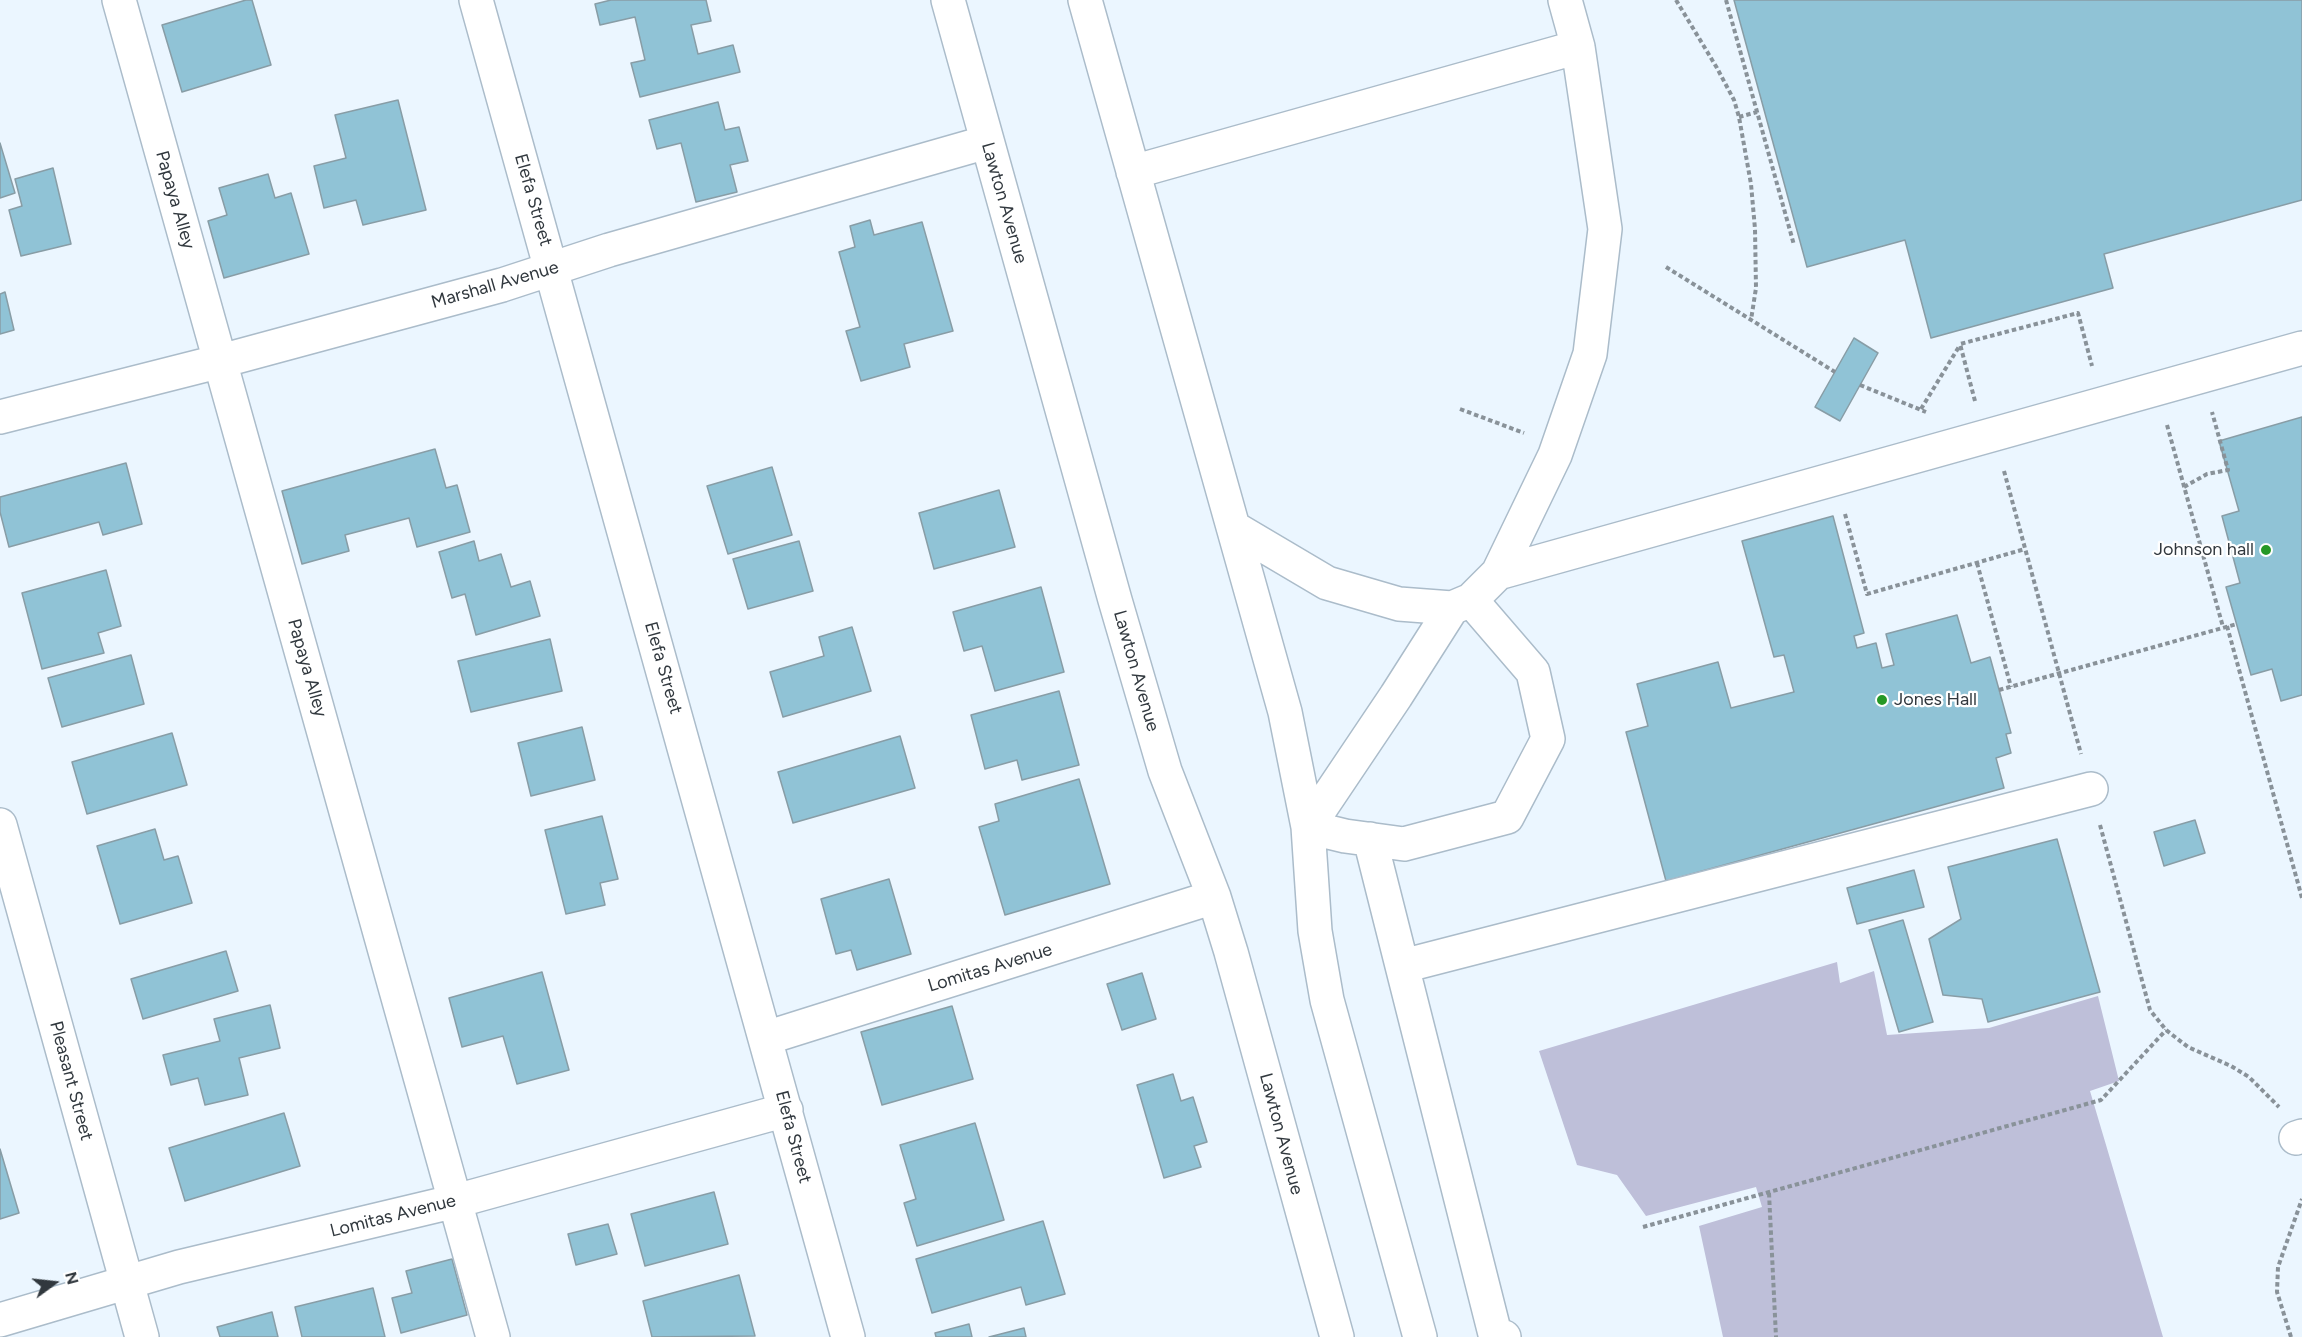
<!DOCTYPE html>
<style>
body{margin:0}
#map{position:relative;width:2302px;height:1337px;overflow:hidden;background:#ebf6ff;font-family:Figtree,sans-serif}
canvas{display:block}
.north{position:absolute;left:24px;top:1253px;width:60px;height:60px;-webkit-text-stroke:4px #fff;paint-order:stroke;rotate:75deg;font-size:16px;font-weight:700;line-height:24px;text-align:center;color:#31383e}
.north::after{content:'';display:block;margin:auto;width:21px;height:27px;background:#31383e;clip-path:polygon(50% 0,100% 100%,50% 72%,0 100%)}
</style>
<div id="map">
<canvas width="2302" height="1337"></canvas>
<div class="north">N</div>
</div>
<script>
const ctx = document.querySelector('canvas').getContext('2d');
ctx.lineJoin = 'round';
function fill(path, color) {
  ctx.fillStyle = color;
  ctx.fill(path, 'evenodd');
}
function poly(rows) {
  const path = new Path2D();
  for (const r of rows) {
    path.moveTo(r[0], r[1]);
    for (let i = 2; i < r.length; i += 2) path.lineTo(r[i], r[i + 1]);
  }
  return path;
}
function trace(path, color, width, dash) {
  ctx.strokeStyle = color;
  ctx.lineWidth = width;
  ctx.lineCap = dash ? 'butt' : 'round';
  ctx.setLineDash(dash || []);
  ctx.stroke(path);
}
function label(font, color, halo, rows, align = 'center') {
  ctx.font = font + ' Figtree,sans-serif';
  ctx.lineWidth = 4.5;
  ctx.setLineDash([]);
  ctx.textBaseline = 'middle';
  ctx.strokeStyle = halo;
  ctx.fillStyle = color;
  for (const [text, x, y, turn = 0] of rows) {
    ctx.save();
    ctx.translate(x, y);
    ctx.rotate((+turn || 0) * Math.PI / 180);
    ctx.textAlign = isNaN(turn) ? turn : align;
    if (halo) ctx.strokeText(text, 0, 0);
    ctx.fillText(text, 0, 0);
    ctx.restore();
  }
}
fill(poly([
 [1837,962,1840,983,1874,971,1887,1035,1989,1028,2098,996,2119,1081,2090,1091,2163,1337,1723,1337,1699,1226,1762,1207,1756,1187,1646,1216,1617,1175,1577,1165,1539,1051]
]), '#bebfd9');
const building = poly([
 [246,0,252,0,271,65,182,92,162,25,246,0],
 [611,0,706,0,711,21,691,25,698,54,733,45,740,72,640,97,631,63,645,60,635,17,600,25,595,4,611,0],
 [1734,0,2302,0,2302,200,2104,254,2113,288,1931,338,1905,240,1807,267,1734,0],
 [398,100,426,210,363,225,356,200,324,208,314,166,346,158,335,115,398,100],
 [718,102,725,130,739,127,748,161,730,165,737,192,696,202,681,143,657,149,649,120,718,102],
 [0,143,15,193,0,198,0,143],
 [53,168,71,244,21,256,9,210,22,206,15,179,53,168],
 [268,174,275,198,291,193,309,254,224,278,208,221,227,215,219,188,268,174],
 [870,220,874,235,922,222,953,331,904,344,910,367,861,381,846,331,860,327,839,252,855,247,850,226,870,220],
 [5,292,14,330,0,334,0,294,5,292],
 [1854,338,1878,353,1840,421,1815,407,1854,338],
 [2302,417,2302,695,2281,701,2272,669,2251,675,2226,587,2240,583,2222,516,2239,511,2219,441,2302,417],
 [435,449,446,488,457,485,470,532,417,547,409,518,345,535,349,551,302,564,282,491,435,449],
 [126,463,142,524,103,535,99,522,9,547,0,512,0,497,126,463],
 [772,467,792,535,728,554,707,486,772,467],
 [999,490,1015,547,934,569,919,513,999,490],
 [1833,516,1864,633,1854,636,1857,648,1876,643,1882,668,1894,665,1886,634,1957,615,1971,663,1990,657,2011,733,2006,734,2011,753,1996,758,2004,788,1666,881,1626,732,1648,726,1637,684,1718,662,1731,708,1794,692,1784,655,1774,657,1742,541,1833,516],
 [474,541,479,561,501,554,511,587,530,581,540,616,476,635,465,594,452,598,439,552,474,541],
 [799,541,813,591,748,609,733,559,799,541],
 [106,570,121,626,98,633,104,653,42,669,22,593,106,570],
 [1041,587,1064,672,995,691,982,646,964,651,953,612,1041,587],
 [852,627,871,691,783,717,770,672,824,656,819,637,852,627],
 [550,639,562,691,471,712,458,661,550,639],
 [131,655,144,704,62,727,48,678,131,655],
 [1059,691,1079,765,1022,780,1017,760,985,769,971,715,1059,691],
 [582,727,595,780,531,796,518,743,582,727],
 [172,733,187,785,87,814,72,762,172,733],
 [900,736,915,788,793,823,778,772,900,736],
 [1079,779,1110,884,1005,915,979,827,999,821,995,804,1079,779],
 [602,816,618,879,600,883,605,905,566,914,545,830,602,816],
 [2195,820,2205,853,2164,866,2154,832,2195,820],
 [155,829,164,860,178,856,192,903,120,924,97,846,155,829],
 [2057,839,2100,992,1988,1022,1982,999,1943,995,1929,939,1961,919,1948,867,2057,839],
 [1914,870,1924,907,1857,924,1847,888,1914,870],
 [889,879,911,954,857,970,851,950,836,954,821,899,889,879],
 [1903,920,1933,1022,1899,1032,1869,930,1903,920],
 [226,951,238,991,143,1019,131,979,226,951],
 [542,972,569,1070,517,1084,503,1036,462,1047,449,998,542,972],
 [1142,973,1156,1019,1122,1030,1107,984,1142,973],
 [270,1005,280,1048,239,1058,248,1095,205,1105,198,1078,171,1085,163,1055,220,1041,214,1019,270,1005],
 [952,1006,973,1079,882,1105,861,1032,952,1006],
 [1173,1074,1181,1101,1193,1097,1207,1142,1194,1146,1201,1167,1164,1178,1137,1085,1173,1074],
 [284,1113,300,1166,185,1201,169,1148,284,1113],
 [975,1123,1004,1220,917,1246,904,1203,916,1199,900,1145,975,1123],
 [0,1149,19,1213,0,1219,0,1149],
 [714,1192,728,1244,645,1266,631,1214,714,1192],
 [1043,1221,1065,1294,1026,1305,1021,1287,932,1313,916,1259,1043,1221],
 [608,1224,617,1254,576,1265,568,1234,608,1224],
 [452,1259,467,1315,401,1333,392,1298,412,1293,406,1271,452,1259],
 [739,1275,755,1336,652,1337,643,1301,739,1275],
 [373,1288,385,1337,302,1337,295,1307,373,1288],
 [272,1312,278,1337,220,1337,217,1327,272,1312],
 [969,1324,972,1337,936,1337,935,1333,969,1324],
 [1024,1328,1026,1337,989,1337,1024,1328]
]);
fill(building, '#90c3d6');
trace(building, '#889da6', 1.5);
const minor = poly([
 [119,0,493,1337],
 [476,0,848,1337],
 [948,0,1115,600,1165,771,1214,897,1231,952,1337,1337],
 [1085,0,1285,712,1308,827,1315,931,1327,1000,1420,1337],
 [1133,172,1578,47],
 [0,417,221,361,502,285,609,250,987,142],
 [1234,528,1327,583,1399,604,1452,608,1471,600,1498,573,1555,455,1590,354,1605,229,1578,47,1565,0],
 [1498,573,2302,348],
 [0,825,142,1337],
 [1308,827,1345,836,1404,844,1507,817,1548,739,1533,672,1471,600],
 [1308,827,1396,696,1452,608],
 [1370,839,1495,1334,1504,1337],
 [1403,966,2091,789],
 [766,1038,1214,897],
 [2296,1138,2302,1136],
 [0,1320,179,1267,456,1201,786,1110]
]);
trace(minor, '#abbcca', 36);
trace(poly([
 [1676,0,1717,68,1734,100,1739,117,1751,184,1755,229,1756,288,1751,320],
 [1726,0,1794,245],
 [1739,117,1757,112],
 [1666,267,1835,372],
 [1860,385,1926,412],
 [1975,401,1960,344,2078,313,2092,366],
 [1460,409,1524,433],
 [1921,409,1960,345],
 [2167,425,2223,627],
 [2004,471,2081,754],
 [2184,487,2207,474,2228,470,2212,412],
 [1845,514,1867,594,2025,549],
 [1977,563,2011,687],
 [2227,626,2302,898],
 [1999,690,2237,624],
 [2100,825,2150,1010,2166,1030,2188,1047,2231,1066,2249,1077,2279,1107],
 [1769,1193,1776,1337],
 [1643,1227,2101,1100,2166,1030],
 [2291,1337,2277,1292,2278,1267,2302,1199]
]), '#899299', 4, [4.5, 3]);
trace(minor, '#fff', 33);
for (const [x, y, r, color] of [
 [2266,550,6,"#269826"],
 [1882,700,6,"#269826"]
]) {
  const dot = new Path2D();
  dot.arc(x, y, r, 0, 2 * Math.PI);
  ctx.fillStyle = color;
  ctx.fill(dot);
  trace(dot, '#fff', 2);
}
label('18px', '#31383e', '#fff', [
 ["Papaya Alley",175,200,74],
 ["Elefa Street",533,200,74],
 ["Lawton Avenue",1004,203,74],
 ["Marshall Avenue",495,285,-16],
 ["Papaya Alley",307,668,74],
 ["Elefa Street",663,668,74],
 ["Lawton Avenue",1136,671,74],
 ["Lomitas Avenue",990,968,-17],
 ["Pleasant Street",71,1081,75],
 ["Lawton Avenue",1281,1134,75],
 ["Elefa Street",793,1137,75],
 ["Lomitas Avenue",393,1216,-14]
]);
label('18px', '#31383e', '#fff', [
 ["Johnson hall",2254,550],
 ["Jones Hall",1894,700,"left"]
], 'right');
</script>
